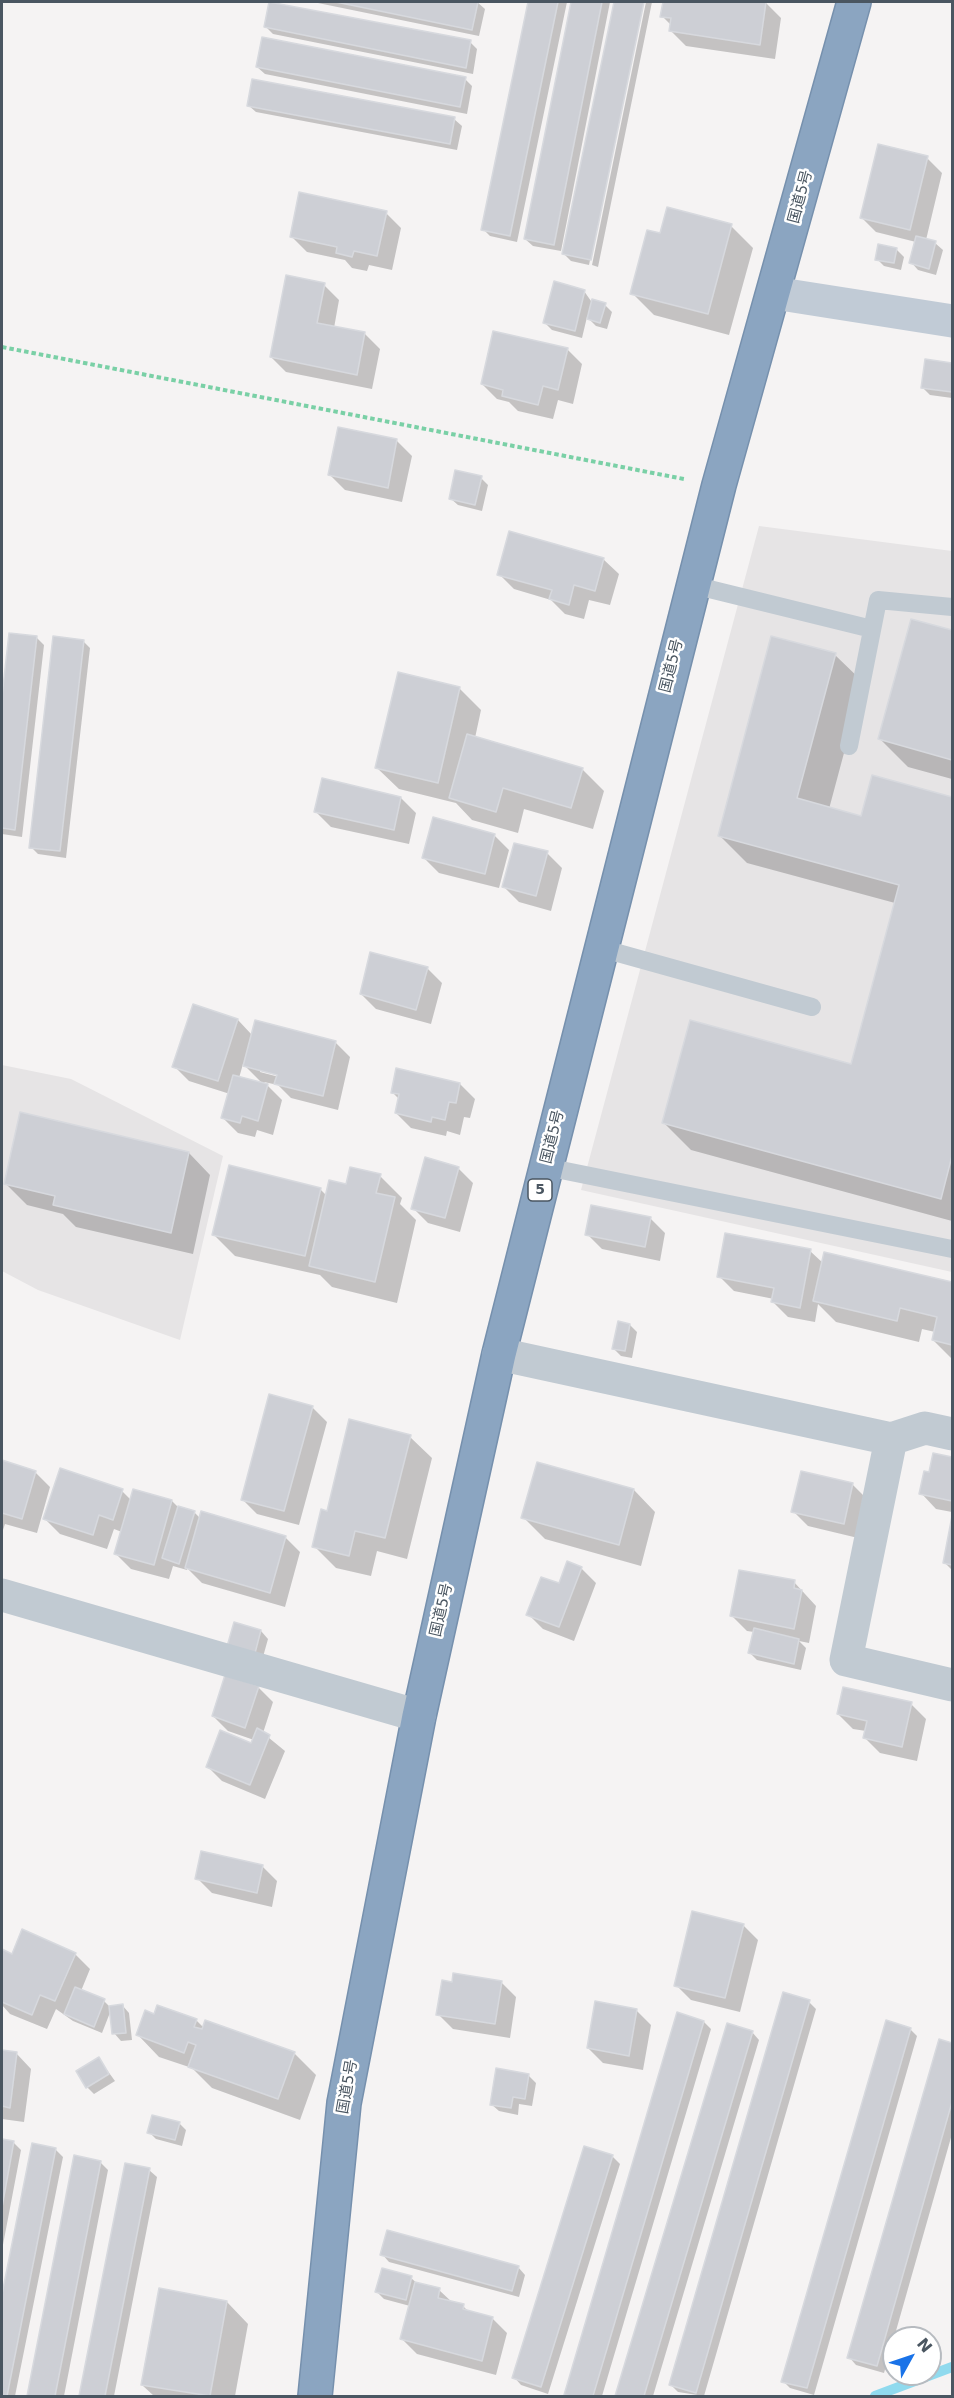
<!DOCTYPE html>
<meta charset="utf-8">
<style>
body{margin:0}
#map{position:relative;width:954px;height:2398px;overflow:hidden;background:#f5f3f3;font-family:"DejaVu Sans",sans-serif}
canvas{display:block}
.frame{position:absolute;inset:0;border:3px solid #4a5661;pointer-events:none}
.north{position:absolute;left:882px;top:2326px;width:60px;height:60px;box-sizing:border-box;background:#fff;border:2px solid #b7bbc0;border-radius:50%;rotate:50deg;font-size:16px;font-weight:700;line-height:24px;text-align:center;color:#4a5661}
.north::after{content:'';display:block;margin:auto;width:21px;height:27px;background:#1a73e8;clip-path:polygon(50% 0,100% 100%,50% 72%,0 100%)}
</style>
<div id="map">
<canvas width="954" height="2398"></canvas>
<div class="frame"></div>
<div class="north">N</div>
</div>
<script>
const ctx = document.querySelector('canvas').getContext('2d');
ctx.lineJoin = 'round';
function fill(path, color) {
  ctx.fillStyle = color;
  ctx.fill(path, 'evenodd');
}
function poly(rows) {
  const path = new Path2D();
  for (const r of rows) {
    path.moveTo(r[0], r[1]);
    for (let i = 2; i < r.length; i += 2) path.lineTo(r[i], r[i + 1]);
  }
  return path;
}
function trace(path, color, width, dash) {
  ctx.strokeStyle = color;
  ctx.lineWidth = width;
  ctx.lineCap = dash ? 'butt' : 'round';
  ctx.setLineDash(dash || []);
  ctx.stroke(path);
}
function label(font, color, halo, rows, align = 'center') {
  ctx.font = font + ' "DejaVu Sans","Noto Sans JP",sans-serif';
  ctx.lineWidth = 5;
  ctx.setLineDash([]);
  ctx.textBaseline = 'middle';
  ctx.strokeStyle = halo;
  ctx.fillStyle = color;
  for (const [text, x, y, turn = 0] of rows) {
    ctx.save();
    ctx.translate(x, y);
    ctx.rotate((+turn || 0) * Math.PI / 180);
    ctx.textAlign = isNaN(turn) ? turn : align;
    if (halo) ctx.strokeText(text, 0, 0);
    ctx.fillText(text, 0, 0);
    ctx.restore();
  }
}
fill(poly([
 [759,526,952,551,952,1272,581,1190],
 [2,1065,71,1079,223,1156,180,1340,38,1290,2,1271]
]), '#e6e4e5');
fill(poly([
 [271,2,470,42,477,49,473,74,273,34,266,27],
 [313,2,477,2,485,9,479,36],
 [529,2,567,2,517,242,490,236,483,229],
 [573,2,610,2,561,251,533,246,525,239],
 [615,2,643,2,589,265,571,261,564,254],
 [646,2,652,2,598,267,592,265],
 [664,2,766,3,781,18,775,59,686,46,671,31,672,26,662,16],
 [257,67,465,79,472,86,467,114,265,74],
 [248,105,454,119,462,126,457,150,256,112],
 [927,158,942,173,926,240,935,243,943,250,936,275,918,270,911,262,916,242,876,232,861,217],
 [386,213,401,228,392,270,369,265,367,271,352,268,345,260,307,252,292,237],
 [731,226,753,248,729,335,654,315,632,293,661,235],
 [896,249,904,257,901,270,884,266,877,259],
 [324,285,339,300,334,328,365,334,380,349,372,389,286,372,271,357],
 [584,291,591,301,605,305,612,312,607,329,596,326,587,317,582,338,552,330,545,323],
 [567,349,582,364,573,404,558,400,553,419,518,411,509,402,497,399,482,384],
 [927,361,952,365,952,398,930,395,923,388],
 [339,429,397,441,412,456,402,502,345,490,330,475],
 [481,478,488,485,482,511,458,505,450,498],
 [603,559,619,574,610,605,589,600,584,619,565,614,551,600,514,589,499,574],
 [912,620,952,631,952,779,908,767,880,739],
 [10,635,37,638,44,645,22,837,2,834,2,709],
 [83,641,90,648,66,858,38,854,31,847],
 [835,655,863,682,829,809,862,818,873,777,952,799,952,1221,691,1150,664,1123,852,1066,895,903,747,863,719,835],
 [459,688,481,710,475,738,582,769,604,791,593,829,524,809,518,833,472,820,456,803,399,789,377,768],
 [401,798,416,813,409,844,331,827,316,812],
 [494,835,509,850,499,888,439,873,424,858],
 [547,853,562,868,551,911,519,902,504,887],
 [427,968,442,983,431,1024,376,1009,361,994],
 [238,1020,252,1035,335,1042,350,1057,338,1110,291,1098,278,1085,264,1082,282,1100,273,1135,257,1130,255,1137,238,1133,223,1118,230,1094,189,1081,174,1066],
 [243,1064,263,1084,239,1078],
 [260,1069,284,1075,283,1078,260,1072],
 [460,1084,475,1099,470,1118,464,1117,460,1135,447,1131,446,1136,411,1128,396,1113,399,1099,392,1092],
 [189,1153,210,1175,193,1254,76,1227,63,1214,27,1205,6,1184],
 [458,1168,473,1183,460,1232,428,1223,413,1208],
 [380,1176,402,1198,400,1204,416,1220,397,1303,332,1287,320,1275,235,1256,213,1234,320,1189,327,1196,347,1186],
 [650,1218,665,1233,660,1261,602,1249,587,1234],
 [810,1251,823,1263,825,1253,952,1283,952,1359,933,1340,935,1332,922,1329,919,1342,836,1322,818,1304,815,1322,788,1317,773,1302,774,1299,734,1291,719,1276],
 [630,1325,637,1332,632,1358,621,1356,614,1349],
 [312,1407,327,1422,299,1525,257,1514,242,1499],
 [410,1437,432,1458,407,1559,377,1551,371,1576,336,1568,314,1546,328,1513],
 [934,1455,952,1459,952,1512,936,1509,921,1493,930,1474],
 [2,1462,35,1472,50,1487,37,1533,5,1524,2,1533],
 [852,1484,867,1499,858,1538,808,1526,793,1511],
 [634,1490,655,1512,641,1566,545,1539,523,1517],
 [122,1491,131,1500,172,1501,179,1508,194,1512,201,1519,285,1537,300,1552,285,1607,202,1583,187,1568,187,1570,173,1566,169,1579,131,1569,116,1554,122,1532,114,1529,107,1549,60,1534,45,1519],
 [952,1524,952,1570,945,1563],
 [581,1568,596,1583,574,1641,543,1629,528,1614],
 [794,1582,816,1606,809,1643,799,1641,806,1648,801,1670,757,1660,750,1653,754,1632,747,1631,732,1616],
 [235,1624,261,1631,268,1639,261,1664],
 [258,1687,273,1702,263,1733,285,1751,265,1799,222,1781,207,1766,252,1745,254,1740,228,1731,213,1716],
 [911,1704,926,1719,917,1761,880,1753,865,1738,866,1731,853,1729,838,1714],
 [262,1866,277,1881,272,1907,212,1893,197,1878],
 [743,1925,758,1940,740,2012,691,2000,676,1985],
 [2,1951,13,1956,75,1954,90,1969,81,1991,104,2001,110,2007,122,2005,129,2013,132,2040,121,2041,114,2033,111,2010,102,2033,73,2021,56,2009,47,2029,10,2014,2,2005],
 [501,1982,516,1997,510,2038,453,2029,438,2014],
 [809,2002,816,2009,704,2396,678,2392,671,2385],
 [636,2010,651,2025,643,2070,603,2063,588,2048],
 [155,2015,196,2020,204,2028,294,2053,316,2075,300,2120,212,2088,192,2068,159,2057,138,2035],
 [704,2022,711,2029,602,2396,568,2396,566,2394],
 [728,2025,752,2032,759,2040,653,2396,616,2396],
 [910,2029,917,2036,814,2395,790,2388,783,2381],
 [940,2041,952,2044,952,2134,884,2373,856,2365,849,2357],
 [2,2052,16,2053,31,2069,24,2122,2,2119],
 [99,2059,115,2081,94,2094,87,2087],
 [529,2076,536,2083,532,2106,519,2104,518,2115,499,2111,491,2104],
 [179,2123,186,2130,182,2146,156,2139,149,2132],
 [2,2140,14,2143,21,2150,2,2250],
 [33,2145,56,2150,63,2157,15,2396,2,2396,2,2301],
 [612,2156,620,2164,548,2394,521,2385,514,2377],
 [75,2157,101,2163,108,2170,64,2396,28,2396],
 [126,2165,149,2170,157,2177,114,2396,81,2396],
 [382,2254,518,2267,525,2275,519,2297,389,2262],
 [411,2278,418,2284,439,2290,453,2303,463,2306,469,2312,492,2318,507,2333,496,2375,417,2354,402,2339,410,2306,384,2299,377,2292],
 [227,2302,248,2324,235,2396,154,2396,142,2385]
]), '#0003');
trace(poly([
 [875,2396,952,2367]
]), '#90daee', 10);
const building = poly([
 [269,2,471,40,466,68,264,27,269,2],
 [336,2,478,2,472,30,336,2],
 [528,2,558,2,510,236,481,230,528,2],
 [571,2,602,2,554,245,524,239,571,2],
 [614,2,644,2,591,260,562,254,614,2],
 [663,2,766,2,760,45,669,31,671,18,660,17,663,2],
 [262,37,466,77,460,107,256,67,262,37],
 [252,79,455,117,450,144,247,106,252,79],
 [878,144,928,156,910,230,860,218,878,144],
 [299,192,387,211,377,256,354,251,352,257,336,253,337,247,290,237,299,192],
 [667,207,732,224,708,314,630,294,647,230,660,233,667,207],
 [916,236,936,241,929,269,909,263,916,236],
 [878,244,897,248,894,263,875,260,878,244],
 [286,275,325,283,317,323,365,332,357,375,270,357,286,275],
 [554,281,585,290,575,331,543,323,554,281],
 [592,299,606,303,600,323,587,319,592,299],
 [493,331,568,348,558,390,543,386,538,405,502,396,503,390,481,384,493,331],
 [925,359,952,363,952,392,921,388,925,359],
 [338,427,397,439,388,488,328,475,338,427],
 [455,470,482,476,475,505,449,499,455,470],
 [509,531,604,558,595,591,574,585,569,605,549,599,552,590,497,575,509,531],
 [911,619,952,630,952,760,878,739,911,619],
 [9,633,37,636,15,830,2,828,2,696,9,633],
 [53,636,84,640,60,851,29,848,53,636],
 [771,636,836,653,797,798,861,816,872,775,952,797,952,1156,941,1199,662,1123,690,1020,851,1064,899,885,718,836,771,636],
 [398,672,460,687,438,783,375,768,398,672],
 [467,734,583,768,571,808,503,788,496,812,449,798,467,734],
 [322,778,401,797,394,830,314,812,322,778],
 [433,817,495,834,485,874,422,858,433,817],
 [514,843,548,851,536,896,502,887,514,843],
 [370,952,428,967,416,1010,360,994,370,952],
 [193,1004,238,1019,218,1081,172,1067,193,1004],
 [255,1020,336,1041,323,1096,274,1084,277,1075,243,1066,255,1020],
 [396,1068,460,1083,456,1103,449,1102,445,1120,432,1117,431,1122,395,1113,399,1094,391,1093,396,1068],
 [233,1075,268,1084,258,1121,242,1116,240,1123,221,1118,233,1075],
 [20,1112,189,1152,171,1233,53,1205,55,1196,4,1184,20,1112],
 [425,1157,459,1167,445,1218,411,1209,425,1157],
 [229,1165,321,1188,305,1256,212,1235,229,1165],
 [350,1167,381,1174,376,1193,395,1197,375,1282,309,1266,329,1180,346,1184,350,1167],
 [591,1205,651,1217,645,1247,585,1235,591,1205],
 [725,1233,811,1249,800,1308,771,1302,774,1288,717,1277,725,1233],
 [824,1252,952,1282,952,1345,932,1340,937,1317,900,1308,897,1321,813,1301,824,1252],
 [618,1321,630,1324,625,1351,612,1349,618,1321],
 [269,1394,313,1406,284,1511,241,1500,269,1394],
 [349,1419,411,1435,385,1538,355,1531,349,1556,312,1547,321,1509,327,1511,349,1419],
 [933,1453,952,1457,952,1501,919,1494,924,1471,929,1472,933,1453],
 [2,1460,36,1471,22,1519,2,1513,2,1460],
 [537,1462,634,1489,619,1545,521,1518,537,1462],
 [60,1468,123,1489,113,1520,99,1515,93,1535,43,1519,60,1468],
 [801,1471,853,1483,844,1524,791,1512,801,1471],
 [133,1489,172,1500,154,1565,114,1554,133,1489],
 [178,1506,195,1511,179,1564,162,1558,178,1506],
 [201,1511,286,1536,270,1593,185,1568,201,1511],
 [952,1516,952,1565,943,1563,952,1516],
 [567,1561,582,1567,559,1627,526,1615,541,1577,559,1583,567,1561],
 [739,1570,795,1580,794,1588,802,1590,794,1629,730,1616,739,1570],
 [234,1622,261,1630,254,1657,226,1650,234,1622],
 [754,1628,799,1639,794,1664,748,1653,754,1628],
 [225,1675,259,1686,245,1728,212,1716,225,1675],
 [843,1687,912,1702,902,1747,863,1738,867,1721,837,1714,843,1687],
 [257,1728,270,1735,250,1785,206,1767,220,1730,251,1743,257,1728],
 [201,1851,263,1865,257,1893,195,1879,201,1851],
 [692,1911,744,1924,725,1998,674,1986,692,1911],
 [22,1929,76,1953,55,2001,40,1995,32,2015,2,2002,2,1949,12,1954,22,1929],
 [453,1973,502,1981,495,2024,436,2015,442,1980,452,1982,453,1973],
 [75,1987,105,1999,94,2027,64,2014,75,1987],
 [783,1992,810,2000,696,2393,669,2385,783,1992],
 [595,2001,637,2009,629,2056,587,2048,595,2001],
 [123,2004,126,2033,112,2034,109,2006,123,2004],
 [157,2005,197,2019,194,2027,202,2029,205,2020,295,2052,278,2099,188,2067,196,2045,188,2042,184,2053,136,2035,145,2010,154,2014,157,2005],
 [677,2012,704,2021,593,2396,571,2396,564,2395,677,2012],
 [886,2020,911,2028,807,2388,781,2382,886,2020],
 [727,2023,753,2031,644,2396,615,2396,727,2023],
 [939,2039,952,2043,952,2102,877,2366,847,2358,939,2039],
 [2,2050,17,2052,10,2108,2,2106,2,2050],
 [99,2057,109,2074,86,2088,76,2071,99,2057],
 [496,2068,529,2074,525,2099,513,2097,511,2108,490,2105,496,2068],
 [152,2115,180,2122,175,2140,147,2133,152,2115],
 [2,2139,14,2141,2,2207,2,2139],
 [32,2143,56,2148,7,2396,2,2396,2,2294,32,2143],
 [584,2146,613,2155,541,2387,512,2378,584,2146],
 [74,2155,101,2161,55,2396,27,2396,74,2155],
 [125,2163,150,2168,105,2396,79,2396,125,2163],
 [387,2230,519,2266,512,2291,380,2255,387,2230],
 [382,2268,412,2276,406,2300,375,2292,382,2268],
 [415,2282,440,2288,438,2298,464,2304,463,2309,493,2317,482,2361,400,2339,415,2282],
 [159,2288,227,2301,210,2396,141,2385,159,2288]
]);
fill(building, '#cdcfd5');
trace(building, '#d7d9de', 1.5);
const highway = poly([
 [315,2396,344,2103,419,1716,499,1354,719,485,854,2]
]);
trace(highway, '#7690ad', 36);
trace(poly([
 [2,347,684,479]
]), '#7ad0a6', 4, [4.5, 3]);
trace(poly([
 [693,585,872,629],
 [849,746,878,600,952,607],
 [600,948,812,1007],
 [546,1167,952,1249]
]), '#c1cad2', 18);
trace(poly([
 [499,1354,891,1439,925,1428,952,1434],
 [891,1439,846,1660,952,1685],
 [2,1595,419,1716]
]), '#c1cad2', 33);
trace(poly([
 [774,293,952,321]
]), '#c1cbd6', 33);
trace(highway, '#8ba5c1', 33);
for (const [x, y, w] of [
 [540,1190,24]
]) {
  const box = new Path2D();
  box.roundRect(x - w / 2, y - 11, w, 22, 4.5);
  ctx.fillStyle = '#fff';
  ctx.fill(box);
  trace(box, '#4a5661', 1.5);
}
label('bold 14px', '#4a5661', null, [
 ["5",540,1190]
]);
label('15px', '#4a5661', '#fff', [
 ["国道5号",801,197,-75],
 ["国道5号",672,666,-76],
 ["国道5号",553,1137,-76],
 ["国道5号",442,1610,-77],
 ["国道5号",348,2087,-80]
]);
</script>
